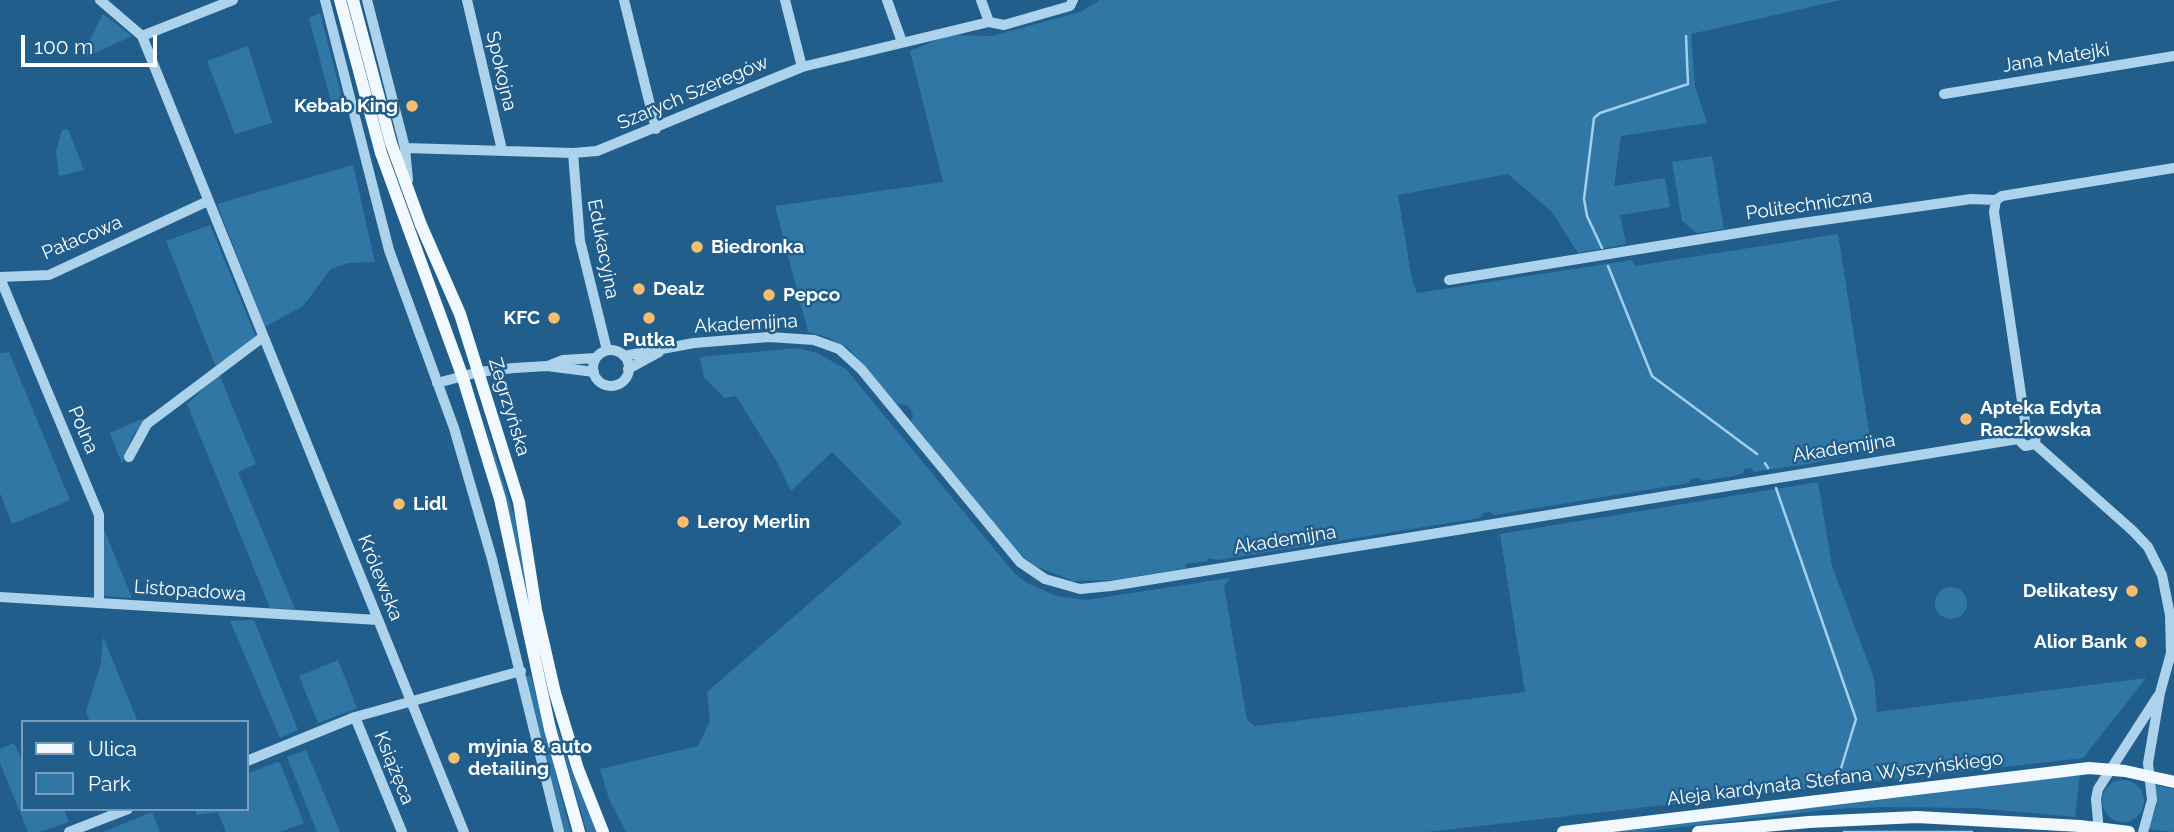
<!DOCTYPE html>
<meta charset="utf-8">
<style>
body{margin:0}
#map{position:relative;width:2174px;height:832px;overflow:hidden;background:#215e8b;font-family:Raleway,sans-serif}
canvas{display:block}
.legend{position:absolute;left:21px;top:720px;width:228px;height:91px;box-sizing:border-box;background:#215e8b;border:2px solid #7a9eb9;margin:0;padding:9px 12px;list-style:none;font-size:21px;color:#fff}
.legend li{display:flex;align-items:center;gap:14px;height:35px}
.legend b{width:35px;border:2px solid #7a9eb9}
.scale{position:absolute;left:21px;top:35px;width:136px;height:32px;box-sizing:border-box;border:4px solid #fff;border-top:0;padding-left:9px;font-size:21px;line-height:24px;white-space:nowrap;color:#fff;-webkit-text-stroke:5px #215e8b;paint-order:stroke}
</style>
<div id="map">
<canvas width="2174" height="832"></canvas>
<ul class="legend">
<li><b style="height:9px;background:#f2f9fe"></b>Ulica</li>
<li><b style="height:19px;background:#3177a6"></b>Park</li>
</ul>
<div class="scale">100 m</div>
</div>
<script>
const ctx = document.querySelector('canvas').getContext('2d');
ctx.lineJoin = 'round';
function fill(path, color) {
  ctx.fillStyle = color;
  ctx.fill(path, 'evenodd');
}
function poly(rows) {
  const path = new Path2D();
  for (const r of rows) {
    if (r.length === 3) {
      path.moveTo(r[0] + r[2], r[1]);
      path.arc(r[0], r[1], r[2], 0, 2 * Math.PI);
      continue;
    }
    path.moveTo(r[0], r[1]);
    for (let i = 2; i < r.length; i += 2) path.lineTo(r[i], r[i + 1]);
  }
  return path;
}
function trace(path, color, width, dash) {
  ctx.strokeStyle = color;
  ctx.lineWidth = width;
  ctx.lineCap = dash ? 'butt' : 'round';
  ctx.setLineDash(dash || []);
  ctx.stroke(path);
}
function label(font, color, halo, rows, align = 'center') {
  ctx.font = font + ' Raleway,sans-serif';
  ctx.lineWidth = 5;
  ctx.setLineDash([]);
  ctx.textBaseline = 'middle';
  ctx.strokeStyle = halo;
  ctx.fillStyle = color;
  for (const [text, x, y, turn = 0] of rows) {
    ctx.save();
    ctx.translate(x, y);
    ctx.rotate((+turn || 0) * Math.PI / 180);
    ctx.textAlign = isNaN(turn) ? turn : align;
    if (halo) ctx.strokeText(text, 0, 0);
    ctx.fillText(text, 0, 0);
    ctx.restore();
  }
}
fill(poly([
 [1100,0,1841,0,1691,34,1695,87,1707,123,1621,136,1614,186,1665,178,1670,207,1620,215,1626,244,1578,253,1552,212,1508,174,1398,195,1412,280,1417,293,1632,260,1635,266,1838,234,1872,450,1808,464,1753,472,1752,468,1744,469,1743,473,1734,476,1701,481,1699,478,1690,479,1689,483,1494,515,1490,512,1483,513,1480,518,1218,560,1208,558,1207,561,1186,564,1186,568,1115,580,1073,581,1035,566,1022,556,911,422,913,413,907,405,897,404,848,348,827,337,808,332,775,206,943,182,910,51,949,35,992,36,1080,12],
 [320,13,343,103,332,106,309,18],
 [103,14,132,36,86,57,86,47],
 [248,46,272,123,235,134,207,61],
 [68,129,84,170,59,176,56,151,62,130],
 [1712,156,1724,229,1697,233,1682,221,1672,162],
 [353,165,375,262,348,263,331,269,303,306,265,327,217,204],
 [210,225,256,337,216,367,166,241],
 [798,348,817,353,846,369,1015,574,1027,583,1057,596,1086,600,1230,578,1224,586,1247,720,1255,726,1525,692,1500,534,1818,482,1832,566,1874,678,1877,712,2146,678,2083,758,1426,832,626,832,609,799,600,769,698,746,710,721,707,692,902,523,832,452,791,491,777,462,736,396,725,398,704,378,700,357],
 [9,352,70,500,12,524,0,493,0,353],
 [219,374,256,464,238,472,295,609,270,608,187,404],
 [480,406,514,515,540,660,555,721,572,772,597,832,587,832,554,721,503,491],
 [142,419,144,423,133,435,122,464,110,433],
 [101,522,132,598,104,596],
 [1951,603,16],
 [254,620,298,730,280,738,230,621],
 [103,637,115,666,138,722,90,722,86,712,101,663],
 [338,660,357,708,318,723,299,676],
 [531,675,566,815,571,832,562,832,524,677],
 [14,743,23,763,23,809,64,809,69,822,39,832,28,832,0,763,0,749],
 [306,750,340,832,317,832,287,757],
 [277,762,280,763,304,823,280,832,226,832,218,812,197,815,194,809,247,809,247,774],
 [2080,775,2075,817,1975,808,1882,807,1834,809,1640,832,1583,832],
 [2123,801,21],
 [2154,785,2174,789,2174,832,2148,829,2157,804],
 [152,812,160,832,103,832,130,821]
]), '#3177a6');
trace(poly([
 [1602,248,1587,216,1584,199,1594,118,1600,113,1688,84,1686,36],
 [1608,266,1652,376,1757,454],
 [1765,463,1768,468],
 [1776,488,1856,719,1839,775],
 [1844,832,1972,832]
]), '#a1cfec', 2.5);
trace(poly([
 [100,0,142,36,464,832],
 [325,0,389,250,454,428,492,559,559,832],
 [367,0,405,148,408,180],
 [467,0,502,150],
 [624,0,656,129],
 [785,0,802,67],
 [887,0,902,42],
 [981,0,989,22],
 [142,36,233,0],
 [1944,94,2174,56],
 [405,148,573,153,597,151,802,67,989,22,1004,25,1070,6,1073,0],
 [573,153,580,241,607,350],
 [1996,200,1994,212,2026,428],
 [0,277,49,275,208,201],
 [0,278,99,515,99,603],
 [1449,280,1781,226,1971,199,1996,200,2002,196,2174,168],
 [611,368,18],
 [624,356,694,343,769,337,814,340,839,349,861,369,1020,562,1045,579,1080,589,1111,586,2018,439],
 [548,366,563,360,596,358],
 [628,369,659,352],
 [437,383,479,372,514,368,547,366,594,372],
 [2026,428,2036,433,2035,444],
 [2018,439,2025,446,2035,444],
 [2035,444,2133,531,2148,547,2162,575,2170,615,2171,653,2160,693,2148,763,2152,800,2143,832],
 [129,457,147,424,263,337],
 [0,597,378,620],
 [355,717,402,832],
 [247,761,355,717,521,671],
 [69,832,128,809],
 [2099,832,2096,799,2098,789,2158,696]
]), '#add2eb', 10);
trace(poly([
 [340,0,381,153,462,375,500,499,550,729,579,832],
 [353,0,391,143,421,225,460,314,519,502,536,610,555,693,578,769,603,832],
 [1563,832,2089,768,2125,771,2174,782],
 [1698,832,1809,822,1917,817,2080,826,2129,832]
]), '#f2f9fe', 12);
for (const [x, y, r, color] of [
 [412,106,7,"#f8bd6e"],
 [697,247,7,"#f8bd6e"],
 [639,289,7,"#f8bd6e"],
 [769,295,7,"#f8bd6e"],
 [554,318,7,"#f8bd6e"],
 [649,318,7,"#f8bd6e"],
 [1966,419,7,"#f8bd6e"],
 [399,504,7,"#f8bd6e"],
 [683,522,7,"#f8bd6e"],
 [2132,591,7,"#f8bd6e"],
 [2141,642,7,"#f8bd6e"],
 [454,758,7,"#f8bd6e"]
]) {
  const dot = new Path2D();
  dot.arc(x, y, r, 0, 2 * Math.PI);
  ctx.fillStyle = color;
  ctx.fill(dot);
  trace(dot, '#215e8b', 2.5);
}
label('19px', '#fff', '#215e8b', [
 ["Jana Matejki",2056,58,-9],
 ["Spokojna",501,71,77],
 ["Szarych Szeregów",693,93,-23],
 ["Politechniczna",1809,205,-8],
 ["Pałacowa",82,238,-23],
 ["Edukacyjna",603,249,79],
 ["Akademijna",746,324,-3],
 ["Zegrzyńska",509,407,73],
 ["Polna",83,430,67],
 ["Akademijna",1844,448,-9],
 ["Akademijna",1285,540,-9],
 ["Królewska",380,578,68],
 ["Listopadowa",190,591,4],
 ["Książęca",394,768,68],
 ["Aleja kardynała Stefana Wyszyńskiego",1835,779,-7]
]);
label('bold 19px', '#fff', '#215e8b', [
 ["Kebab King",398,106,"right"],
 ["Biedronka",711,247],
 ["Dealz",653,289],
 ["Pepco",783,295],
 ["KFC",540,318,"right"],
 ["Putka",649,340,"center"],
 ["Apteka Edyta",1980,408],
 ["Raczkowska",1980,430],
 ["Lidl",413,504],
 ["Leroy Merlin",697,522],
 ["Delikatesy",2118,591,"right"],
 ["Alior Bank",2127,642,"right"],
 ["myjnia & auto",468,747],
 ["detailing",468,769]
], 'left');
</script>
